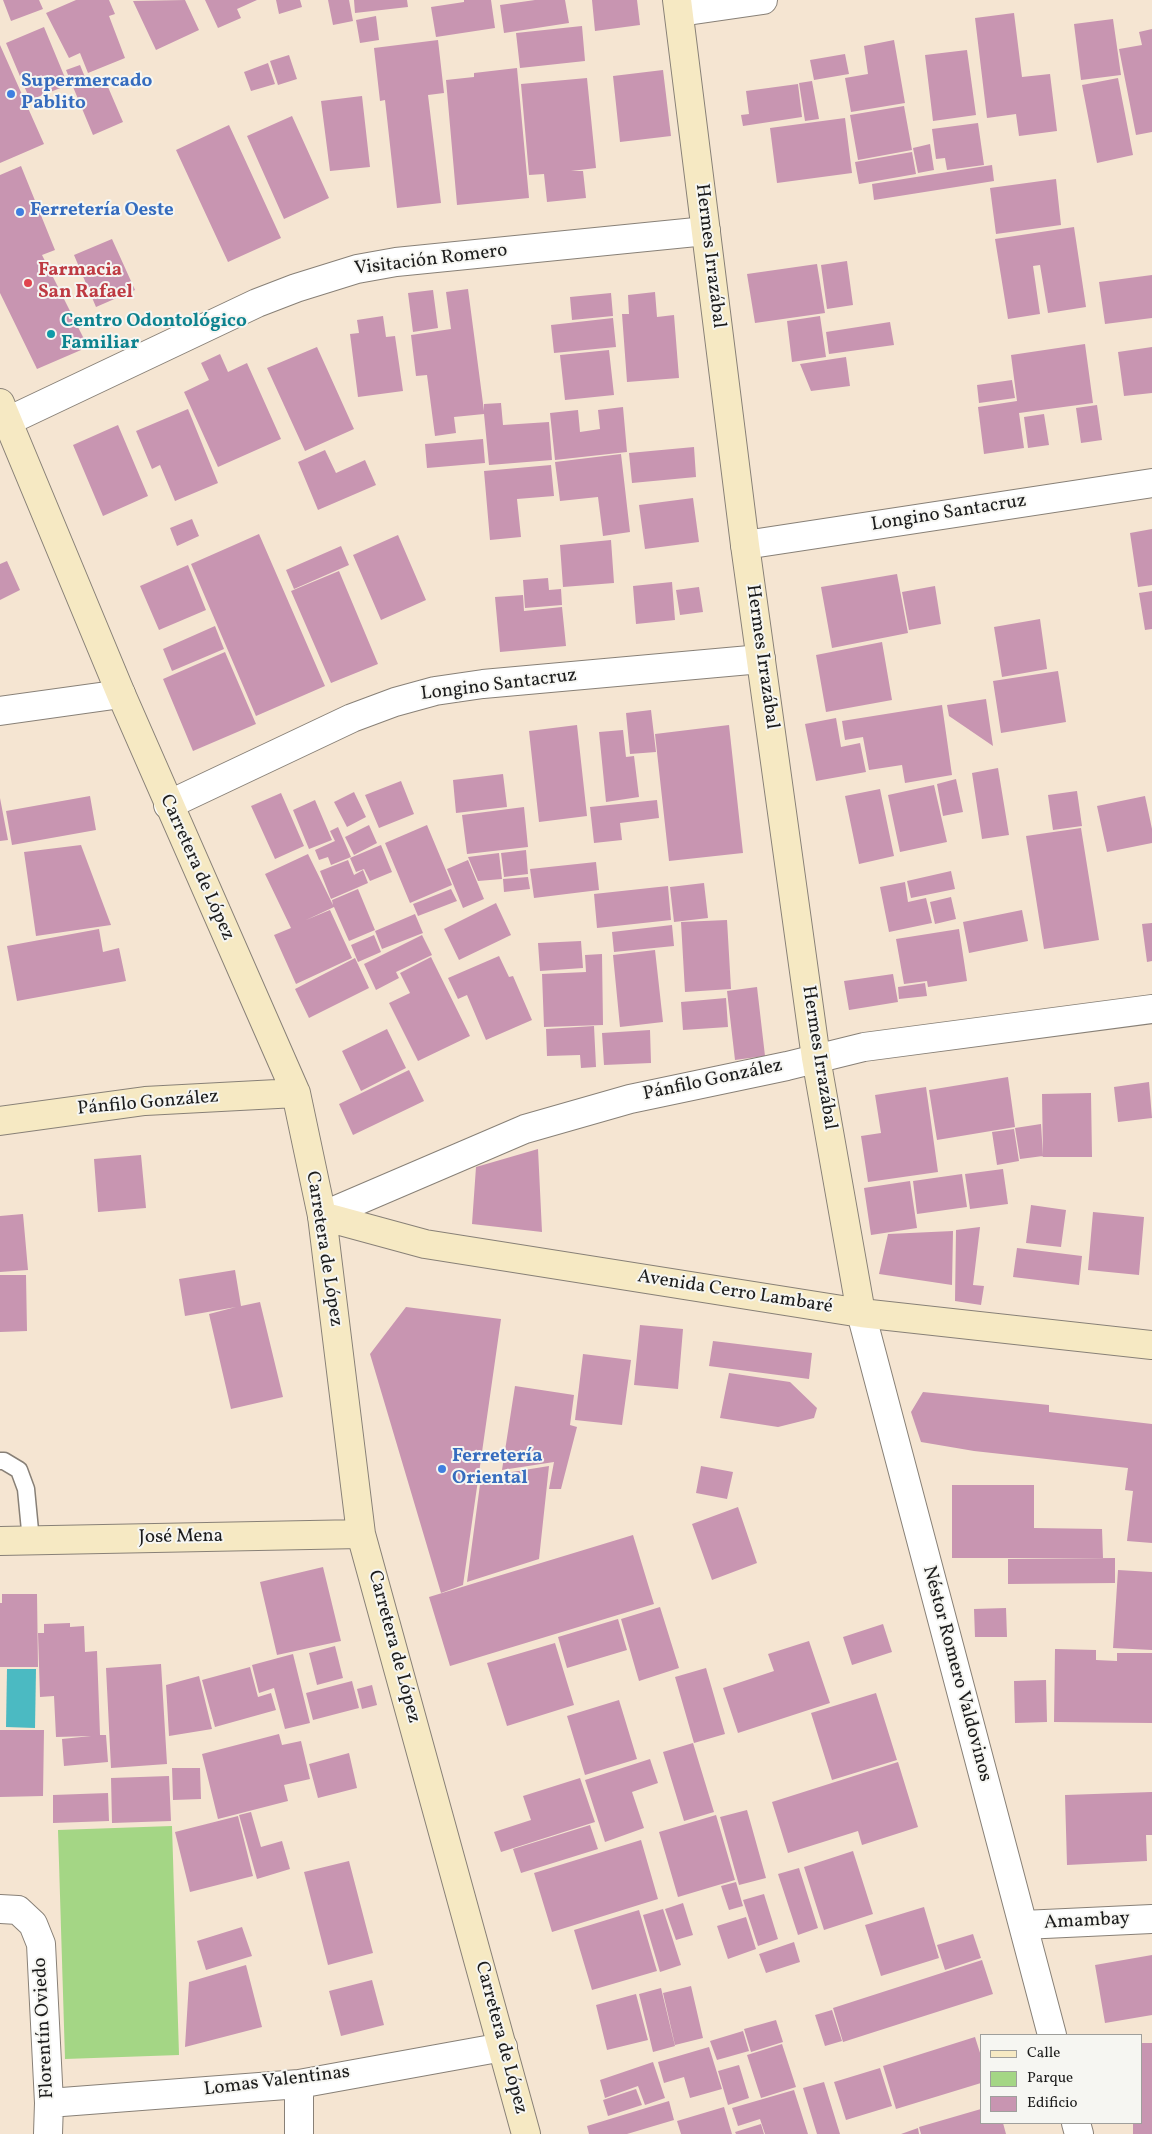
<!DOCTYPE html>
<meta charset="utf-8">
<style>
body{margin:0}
#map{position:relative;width:1152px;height:2134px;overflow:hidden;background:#f5e5d2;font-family:Vollkorn,serif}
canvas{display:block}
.legend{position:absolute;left:980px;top:2034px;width:162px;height:90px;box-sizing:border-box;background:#f6f6f2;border:1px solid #9f9f9c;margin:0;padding:6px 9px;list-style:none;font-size:15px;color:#1c1c1c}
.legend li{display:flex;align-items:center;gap:10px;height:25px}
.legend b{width:25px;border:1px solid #9f9f9c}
</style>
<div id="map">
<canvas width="1152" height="2134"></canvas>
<ul class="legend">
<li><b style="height:6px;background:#f6e9c3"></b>Calle</li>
<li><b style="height:14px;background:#a4d685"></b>Parque</li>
<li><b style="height:14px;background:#c895b1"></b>Edificio</li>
</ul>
</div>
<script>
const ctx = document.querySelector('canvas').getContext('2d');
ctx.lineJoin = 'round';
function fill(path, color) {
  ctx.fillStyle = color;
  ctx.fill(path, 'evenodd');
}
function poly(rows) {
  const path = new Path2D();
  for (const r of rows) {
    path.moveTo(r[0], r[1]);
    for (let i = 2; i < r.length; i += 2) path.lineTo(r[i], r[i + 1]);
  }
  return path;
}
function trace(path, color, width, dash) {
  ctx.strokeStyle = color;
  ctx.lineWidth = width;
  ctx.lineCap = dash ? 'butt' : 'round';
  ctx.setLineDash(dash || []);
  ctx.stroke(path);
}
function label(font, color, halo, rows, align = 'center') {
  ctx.font = font + ' Vollkorn,serif';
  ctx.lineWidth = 4;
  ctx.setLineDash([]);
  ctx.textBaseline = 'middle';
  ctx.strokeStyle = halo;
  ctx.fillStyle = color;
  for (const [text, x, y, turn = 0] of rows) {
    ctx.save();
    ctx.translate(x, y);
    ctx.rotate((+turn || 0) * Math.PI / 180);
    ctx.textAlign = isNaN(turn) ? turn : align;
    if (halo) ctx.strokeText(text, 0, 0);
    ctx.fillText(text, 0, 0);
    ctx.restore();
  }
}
fill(poly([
 [172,1826,179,2055,65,2059,58,1830]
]), '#a4d685');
fill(poly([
 [7,1669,36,1669,35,1728,6,1727]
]), '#4bbac2');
fill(poly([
 [3,0,39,0,43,9,11,21],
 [76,0,109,0,115,14,109,16,125,58,88,73,80,53,69,58,46,13],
 [185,0,199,30,156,50,133,1],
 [205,0,257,0,237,9,241,18,218,28],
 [276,0,300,0,302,7,279,14],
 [328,0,349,0,353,21,333,25],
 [354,0,407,0,408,7,355,13],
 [464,0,491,0,495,28,436,37,431,7,464,2],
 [535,0,565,0,569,23,504,33,500,5],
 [592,0,637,0,640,25,595,31],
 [1014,13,1022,77,1050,74,1057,131,1019,136,1016,114,987,118,975,18],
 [376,16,379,40,360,43,356,20],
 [1113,19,1121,75,1081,80,1074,24],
 [582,26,585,61,520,68,516,33],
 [44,27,68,85,30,100,6,43],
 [1152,29,1152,132,1136,135,1119,49,1142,45,1139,32],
 [438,40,444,93,428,95,441,203,397,208,385,100,380,101,374,48],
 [894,40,905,103,851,112,845,78,868,74,864,46],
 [0,45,44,144,0,163],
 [967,50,976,115,933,121,925,55],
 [845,54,849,74,814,80,810,60],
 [289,55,297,79,278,85,270,61],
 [268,63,275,84,251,91,244,72],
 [80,65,89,87,105,80,123,122,93,135,66,70],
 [517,68,529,198,457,205,446,80,474,77,474,73],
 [663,70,671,136,620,142,613,76],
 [587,78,596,168,571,171,583,171,586,198,547,202,544,174,529,175,521,84],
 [1118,78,1133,155,1097,163,1082,85],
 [812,81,819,119,805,121,799,83],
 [798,84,802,117,743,126,741,115,749,114,746,91],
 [362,96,370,167,330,171,321,101],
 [904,106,912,150,858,160,850,115],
 [292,116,329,198,284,219,247,136],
 [845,118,852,173,777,183,770,128],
 [978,123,984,165,947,170,945,158,936,159,932,129],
 [229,125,281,238,228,262,176,150],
 [930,144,934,170,918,173,913,148],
 [912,152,916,174,859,184,855,162],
 [992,165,994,181,874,200,872,184],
 [21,166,55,250,42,255,88,347,37,369,0,293,0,175],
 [1056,179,1061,225,996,234,990,188],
 [1074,227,1086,307,1048,313,1040,265,1033,266,1040,314,1008,319,995,239],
 [112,239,135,290,96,307,74,255],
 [847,261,853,305,827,309,821,265],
 [817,264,825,313,755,323,747,274],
 [1152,275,1152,318,1105,324,1099,282],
 [468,289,484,411,484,404,501,403,503,425,549,422,552,460,489,465,484,414,454,417,456,433,435,436,427,375,416,376,411,335,451,329,446,292],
 [433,290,438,328,413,332,408,293],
 [655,292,657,317,674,315,679,378,627,382,622,314,629,314,628,295],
 [611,293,613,316,572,320,570,297],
 [383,316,386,337,395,336,403,391,358,397,350,334,359,333,357,320],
 [820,316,826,357,792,362,787,321],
 [613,318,616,347,554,353,551,325],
 [890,322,894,345,829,354,826,332],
 [1085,344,1093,403,1019,413,1024,448,984,454,978,407,1017,401,1011,355],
 [317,347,354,429,305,451,267,368],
 [1152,347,1152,393,1124,396,1118,352],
 [609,350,614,395,565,400,560,355],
 [220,354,228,372,247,363,281,439,218,467,184,392,209,380,201,363],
 [846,357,850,386,811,391,800,364],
 [1012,380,1015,398,979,403,977,385],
 [1097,405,1102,440,1081,443,1076,408],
 [623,407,627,452,555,460,550,413,578,410,580,432,600,429,598,410],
 [188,409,218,483,175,501,160,465,152,469,136,431],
 [1044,414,1049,445,1028,448,1024,417],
 [118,425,148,496,103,516,73,445],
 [483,439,485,463,427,468,425,444],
 [694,447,696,477,632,483,629,453],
 [325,450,336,473,365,460,376,485,318,510,298,462],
 [621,454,630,532,603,536,598,497,560,501,555,462],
 [551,465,554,496,517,499,521,537,490,540,484,471],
 [693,498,699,542,645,549,639,505],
 [192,519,199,536,177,546,170,528],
 [1152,529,1152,585,1138,587,1130,533],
 [259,534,325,686,256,716,191,564],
 [398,535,426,600,381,620,353,555],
 [611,540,614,583,563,587,560,545],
 [341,546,349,565,294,589,286,570],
 [7,561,20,590,0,600,0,564],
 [188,565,206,610,159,630,140,586],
 [339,571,378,664,331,683,291,591],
 [897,574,908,633,832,648,821,587],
 [548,578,549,590,561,589,562,605,525,608,523,580],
 [672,582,675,620,636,624,633,586],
 [935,586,941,624,909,630,902,592],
 [699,587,703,612,680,615,676,590],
 [1152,591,1152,629,1145,630,1139,593],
 [523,595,524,611,562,607,566,646,500,652,495,597],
 [1040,619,1047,669,1002,677,994,627],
 [215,626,224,649,172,671,163,649],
 [882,642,892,700,826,712,816,655],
 [225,652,256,724,193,751,163,679],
 [1058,671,1066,722,1001,733,993,681],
 [986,699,993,746,949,716,947,705],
 [942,705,952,775,905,783,902,765,869,770,863,737,845,740,842,721],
 [651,710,656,752,630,754,626,713],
 [836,718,841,747,860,743,866,772,816,781,805,724],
 [577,725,587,816,539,822,529,731],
 [729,725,743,853,669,861,655,734],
 [623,730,626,757,634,756,639,797,606,802,599,732],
 [998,768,1009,835,982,839,972,773],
 [503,774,507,807,456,813,453,780],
 [956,779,963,812,943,816,937,784],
 [401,781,414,814,379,828,365,795],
 [934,785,947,842,900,852,888,795],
 [880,789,894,856,859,864,845,796],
 [1077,791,1082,826,1053,830,1048,795],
 [354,792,366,817,347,827,334,802],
 [281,793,304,846,275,859,251,806],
 [90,796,96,830,12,845,6,811],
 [1145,796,1152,829,1152,843,1107,852,1097,806],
 [0,798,8,840,0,841],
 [315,800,332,840,309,849,293,810],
 [657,800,659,818,620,823,622,840,594,843,590,807],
 [524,807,528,847,467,854,462,815],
 [369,825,377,843,354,855,345,837],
 [427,825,452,885,410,903,385,843],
 [338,827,351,857,331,865,328,857,319,860,315,850,335,841,330,831],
 [1081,828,1099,940,1044,949,1026,836],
 [81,845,111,925,36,936,24,852],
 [381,845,392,872,370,881,364,869,356,872,350,858],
 [526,850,528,874,504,877,501,853],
 [499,853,502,879,478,881,468,857],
 [308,854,333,905,332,900,358,889,375,930,349,941,334,907,306,920,330,910,352,958,296,984,274,935,291,928,265,874],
 [348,860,354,875,363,870,368,883,331,899,320,871],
 [468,860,484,899,463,908,447,869],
 [596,862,599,890,534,898,530,869],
 [951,871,955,889,911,898,907,881],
 [528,877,530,889,504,892,503,879],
 [905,882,908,902,926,898,932,923,889,932,880,887],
 [704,883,708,918,674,922,670,887],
 [668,886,671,920,597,928,594,894],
 [451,889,457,901,418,916,413,904],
 [951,897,956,919,935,924,930,902],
 [496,903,511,935,459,960,444,929],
 [1022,910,1028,941,969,953,963,922],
 [415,914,423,933,382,949,375,931],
 [727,920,731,989,685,992,681,922],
 [1152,923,1152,961,1147,962,1142,924],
 [672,925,674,946,614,952,612,932],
 [99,929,103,952,119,948,126,981,17,1001,7,946],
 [959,929,967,981,928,987,927,981,904,984,896,939],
 [374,935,381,952,358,962,351,945],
 [422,935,432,955,396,972,399,978,376,990,364,964],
 [581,941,583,968,540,971,538,943],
 [655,950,663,1022,620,1027,613,955],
 [602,954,603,1025,544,1027,542,974,586,972,585,955],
 [499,956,509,977,513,976,532,1020,486,1040,467,995,458,999,448,978],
 [431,957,470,1036,418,1061,389,1003,410,993,400,973],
 [355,958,369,988,309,1018,295,989],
 [893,974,898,1002,849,1010,844,981],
 [925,983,927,996,899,999,898,987],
 [757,987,765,1056,735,1060,727,991],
 [726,998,728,1027,683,1030,681,1002],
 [594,1026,596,1067,581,1068,580,1055,547,1056,546,1029],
 [387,1029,406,1068,361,1091,342,1051],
 [650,1030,651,1063,604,1065,602,1033],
 [409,1070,424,1101,353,1135,339,1104],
 [1008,1077,1015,1127,937,1140,929,1090],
 [1149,1082,1152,1118,1118,1122,1114,1087],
 [926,1087,938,1172,868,1182,861,1136,881,1133,875,1095],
 [1091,1093,1092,1157,1043,1157,1042,1094],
 [1041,1124,1043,1156,1020,1159,1015,1128],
 [1014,1129,1019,1161,997,1165,992,1132],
 [538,1149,542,1232,472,1224,476,1167],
 [141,1155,146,1208,98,1212,94,1159],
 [1003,1169,1008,1204,970,1209,965,1174],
 [962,1174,967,1207,917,1214,913,1181],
 [910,1181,917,1228,871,1235,864,1188],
 [1031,1205,1066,1210,1061,1247,1026,1243],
 [1093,1212,1144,1217,1139,1275,1088,1270],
 [23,1214,28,1270,0,1272,0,1216],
 [980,1227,973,1285,984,1286,981,1305,955,1301,956,1230],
 [953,1231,952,1285,879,1274,888,1234],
 [1017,1248,1082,1256,1079,1285,1013,1277],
 [235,1270,241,1306,260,1302,283,1397,231,1409,209,1314,236,1307,185,1316,179,1279],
 [0,1275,26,1275,27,1331,0,1332],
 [406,1307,501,1319,463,1585,441,1593,370,1354],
 [640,1325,683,1329,678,1389,634,1385],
 [713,1341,812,1353,809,1379,709,1366],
 [583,1354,631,1360,622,1425,575,1420],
 [729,1373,790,1382,817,1408,814,1418,778,1427,720,1418],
 [515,1386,574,1395,570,1425,577,1427,561,1489,549,1489,554,1462,502,1470],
 [923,1392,1049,1405,1049,1412,1152,1424,1152,1543,1127,1541,1133,1491,1125,1490,1128,1468,974,1451,921,1442,911,1412],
 [549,1466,539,1559,467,1582,481,1477],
 [701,1466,733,1472,727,1499,696,1493],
 [952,1485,1034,1485,1034,1528,1102,1529,1103,1558,952,1558],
 [738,1507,757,1563,712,1580,692,1524],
 [633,1535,654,1604,450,1666,429,1597],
 [1115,1558,1115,1583,1008,1584,1008,1559],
 [323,1567,341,1641,277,1655,260,1582],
 [1118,1570,1152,1572,1152,1650,1113,1648],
 [2,1594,37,1594,38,1667,0,1667,0,1603,2,1603],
 [660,1607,679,1668,639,1681,621,1619],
 [1006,1608,1007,1637,975,1637,974,1609],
 [618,1619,627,1650,567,1668,558,1637],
 [70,1623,70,1627,84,1626,85,1652,97,1651,100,1735,106,1735,108,1762,64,1766,62,1739,91,1736,56,1737,54,1696,40,1697,38,1633,44,1633,44,1624],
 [883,1624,892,1652,852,1665,843,1637],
 [809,1641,830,1703,738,1733,723,1688,774,1671,768,1654],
 [555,1643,574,1705,507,1726,487,1663],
 [335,1646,343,1678,317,1685,309,1653],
 [1055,1649,1096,1650,1096,1660,1117,1661,1117,1653,1152,1653,1152,1723,1054,1722],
 [293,1654,310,1723,285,1729,274,1688,259,1693,252,1665],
 [161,1664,167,1764,111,1768,106,1668],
 [250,1667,258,1697,271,1693,276,1710,215,1727,202,1680],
 [706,1668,725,1734,694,1743,675,1677],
 [199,1676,212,1729,169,1736,166,1685],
 [1046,1680,1047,1722,1015,1723,1014,1681],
 [352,1681,359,1708,313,1720,306,1693],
 [372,1685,377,1705,362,1709,357,1689],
 [876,1693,897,1760,832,1780,811,1713],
 [619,1700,637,1759,585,1775,567,1716],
 [0,1730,44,1730,43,1796,0,1797],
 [279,1734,282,1745,301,1741,310,1779,284,1785,288,1801,218,1819,202,1754],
 [693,1743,714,1812,684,1821,663,1752],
 [349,1753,357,1788,318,1798,309,1764],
 [650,1759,658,1783,632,1792,644,1828,605,1842,585,1780],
 [898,1762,918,1827,862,1845,858,1831,788,1853,772,1802],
 [172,1768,200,1768,201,1799,173,1800],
 [169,1776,171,1821,112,1823,111,1778],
 [580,1778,595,1822,501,1852,494,1832,531,1820,523,1796],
 [1152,1792,1152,1835,1146,1835,1147,1861,1067,1865,1065,1795],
 [108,1793,109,1821,53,1823,53,1795],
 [747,1810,766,1878,739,1885,720,1817],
 [251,1812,261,1847,282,1841,290,1869,257,1879,239,1815],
 [716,1815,735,1880,678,1897,659,1832],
 [238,1816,253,1876,190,1892,175,1832],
 [590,1825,598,1849,521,1873,513,1849],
 [641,1840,658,1899,552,1932,534,1873],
 [853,1851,873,1914,824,1930,804,1867],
 [349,1861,373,1953,328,1965,304,1872],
 [799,1868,818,1928,798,1935,778,1874],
 [736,1882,743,1906,729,1910,721,1886],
 [764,1894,778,1939,758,1946,743,1900],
 [683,1903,693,1935,676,1940,665,1909],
 [924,1907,939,1958,881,1976,865,1925],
 [663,1909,681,1965,660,1972,643,1915],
 [639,1910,657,1971,592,1990,574,1930],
 [746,1917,756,1949,728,1959,717,1926],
 [242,1927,252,1956,206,1970,197,1941],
 [973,1934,981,1958,945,1970,937,1945],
 [794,1942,800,1962,766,1973,759,1954],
 [1152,1955,1152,2015,1105,2023,1095,1965],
 [982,1960,993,1994,843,2042,833,2008],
 [246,1965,262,2027,185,2047,189,1982],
 [372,1980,384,2025,341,2036,329,1991],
 [691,1986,703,2038,675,2045,663,1993],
 [661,1988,675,2046,653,2052,639,1994],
 [636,1994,648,2040,607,2050,596,2005],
 [832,2010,842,2041,825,2046,815,2015],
 [776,2020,783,2042,751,2052,744,2029],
 [743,2031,749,2051,717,2060,710,2041],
 [975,2037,981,2056,981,2083,896,2109,883,2066],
 [1141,2043,1152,2043,1152,2134,1133,2134,1133,2123,1141,2123],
 [782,2044,796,2087,761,2098,747,2055],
 [709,2047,722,2089,690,2098,684,2077,664,2083,658,2062],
 [653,2062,665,2098,645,2105,638,2086,605,2098,600,2080],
 [739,2065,749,2098,728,2105,718,2071],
 [880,2068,892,2106,846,2120,834,2082],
 [824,2082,840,2134,817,2134,803,2088],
 [636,2089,642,2105,608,2116,603,2100],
 [794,2090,808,2134,765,2134,760,2119,738,2126,732,2108],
 [669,2101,674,2120,627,2134,589,2134,587,2126],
 [724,2107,732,2134,681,2134,677,2121],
 [981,2109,981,2123,1003,2123,1006,2134,921,2134,919,2127],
 [761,2124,764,2134,736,2134,735,2132],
 [918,2128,919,2134,901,2134]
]), '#c895b1');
const lane = poly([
 [0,1461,4,1461,19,1470,26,1489,31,1541]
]);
const street = poly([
 [680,12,763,0],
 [8,421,257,303,296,288,357,269,396,262,706,231],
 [745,545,1152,483],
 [0,711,121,694],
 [168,805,352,718,395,702,435,691,483,684,761,659],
 [322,1216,525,1129,630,1099,787,1066,864,1047,1152,1009],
 [861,1313,1052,2035],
 [0,1909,18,1910,33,1924,41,1944,49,2103,48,2134],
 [1023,1925,1152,1919],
 [49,2103,299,2084,503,2047],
 [1076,2123,1079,2134],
 [299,2134,299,2084]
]);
const secondary = poly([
 [677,0,745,545,816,1058,861,1313],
 [0,403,121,694,296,1093,322,1216,361,1534,526,2134],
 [0,1121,145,1101,296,1093],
 [322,1216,425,1244,861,1313,1152,1345],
 [0,1541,361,1534]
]);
trace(lane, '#888077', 19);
trace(street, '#888077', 30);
trace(secondary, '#888077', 30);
trace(lane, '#fff', 16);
trace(street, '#fff', 28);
trace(secondary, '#f6e9c3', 28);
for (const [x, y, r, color] of [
 [11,94,5,"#3f7fe0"],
 [20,212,5,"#3f7fe0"],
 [28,283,5,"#e0444e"],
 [51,334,5,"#0f9aa8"],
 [442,1469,5,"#3f7fe0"]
]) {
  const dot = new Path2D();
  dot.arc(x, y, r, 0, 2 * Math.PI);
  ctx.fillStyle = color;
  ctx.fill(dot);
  trace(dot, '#f6f6f2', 2);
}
label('bold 19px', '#366cbe', '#f6f6f2', [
 ["Supermercado",21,83],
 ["Pablito",21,105],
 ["Ferretería Oeste",30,212],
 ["Ferretería",452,1458],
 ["Oriental",452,1480]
], 'left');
label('19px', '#1c1c1c', '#f6f6f2', [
 ["Hermes Irrazábal",709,256,83],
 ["Visitación Romero",431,261,-7],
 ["Longino Santacruz",949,514,-9],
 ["Hermes Irrazábal",761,657,82],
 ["Longino Santacruz",499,686,-7],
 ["Carretera de López",196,868,66],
 ["Hermes Irrazábal",818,1058,81],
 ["Pánfilo González",713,1081,-12],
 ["Pánfilo González",148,1104,-5],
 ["Carretera de López",323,1249,81],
 ["Avenida Cerro Lambaré",735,1293,9],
 ["José Mena",181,1538,-1],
 ["Carretera de López",393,1647,75],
 ["Néstor Romero Valdovinos",956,1674,75],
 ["Amambay",1087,1922,-3],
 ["Florentín Oviedo",45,2028,-93],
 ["Carretera de López",500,2038,75],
 ["Lomas Valentinas",277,2082,-7]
]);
label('bold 19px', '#be3a42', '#f6f6f2', [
 ["Farmacia",38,272],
 ["San Rafael",38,294]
], 'left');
label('bold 19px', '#0d838f', '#f6f6f2', [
 ["Centro Odontológico",61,323],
 ["Familiar",61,345]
], 'left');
</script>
